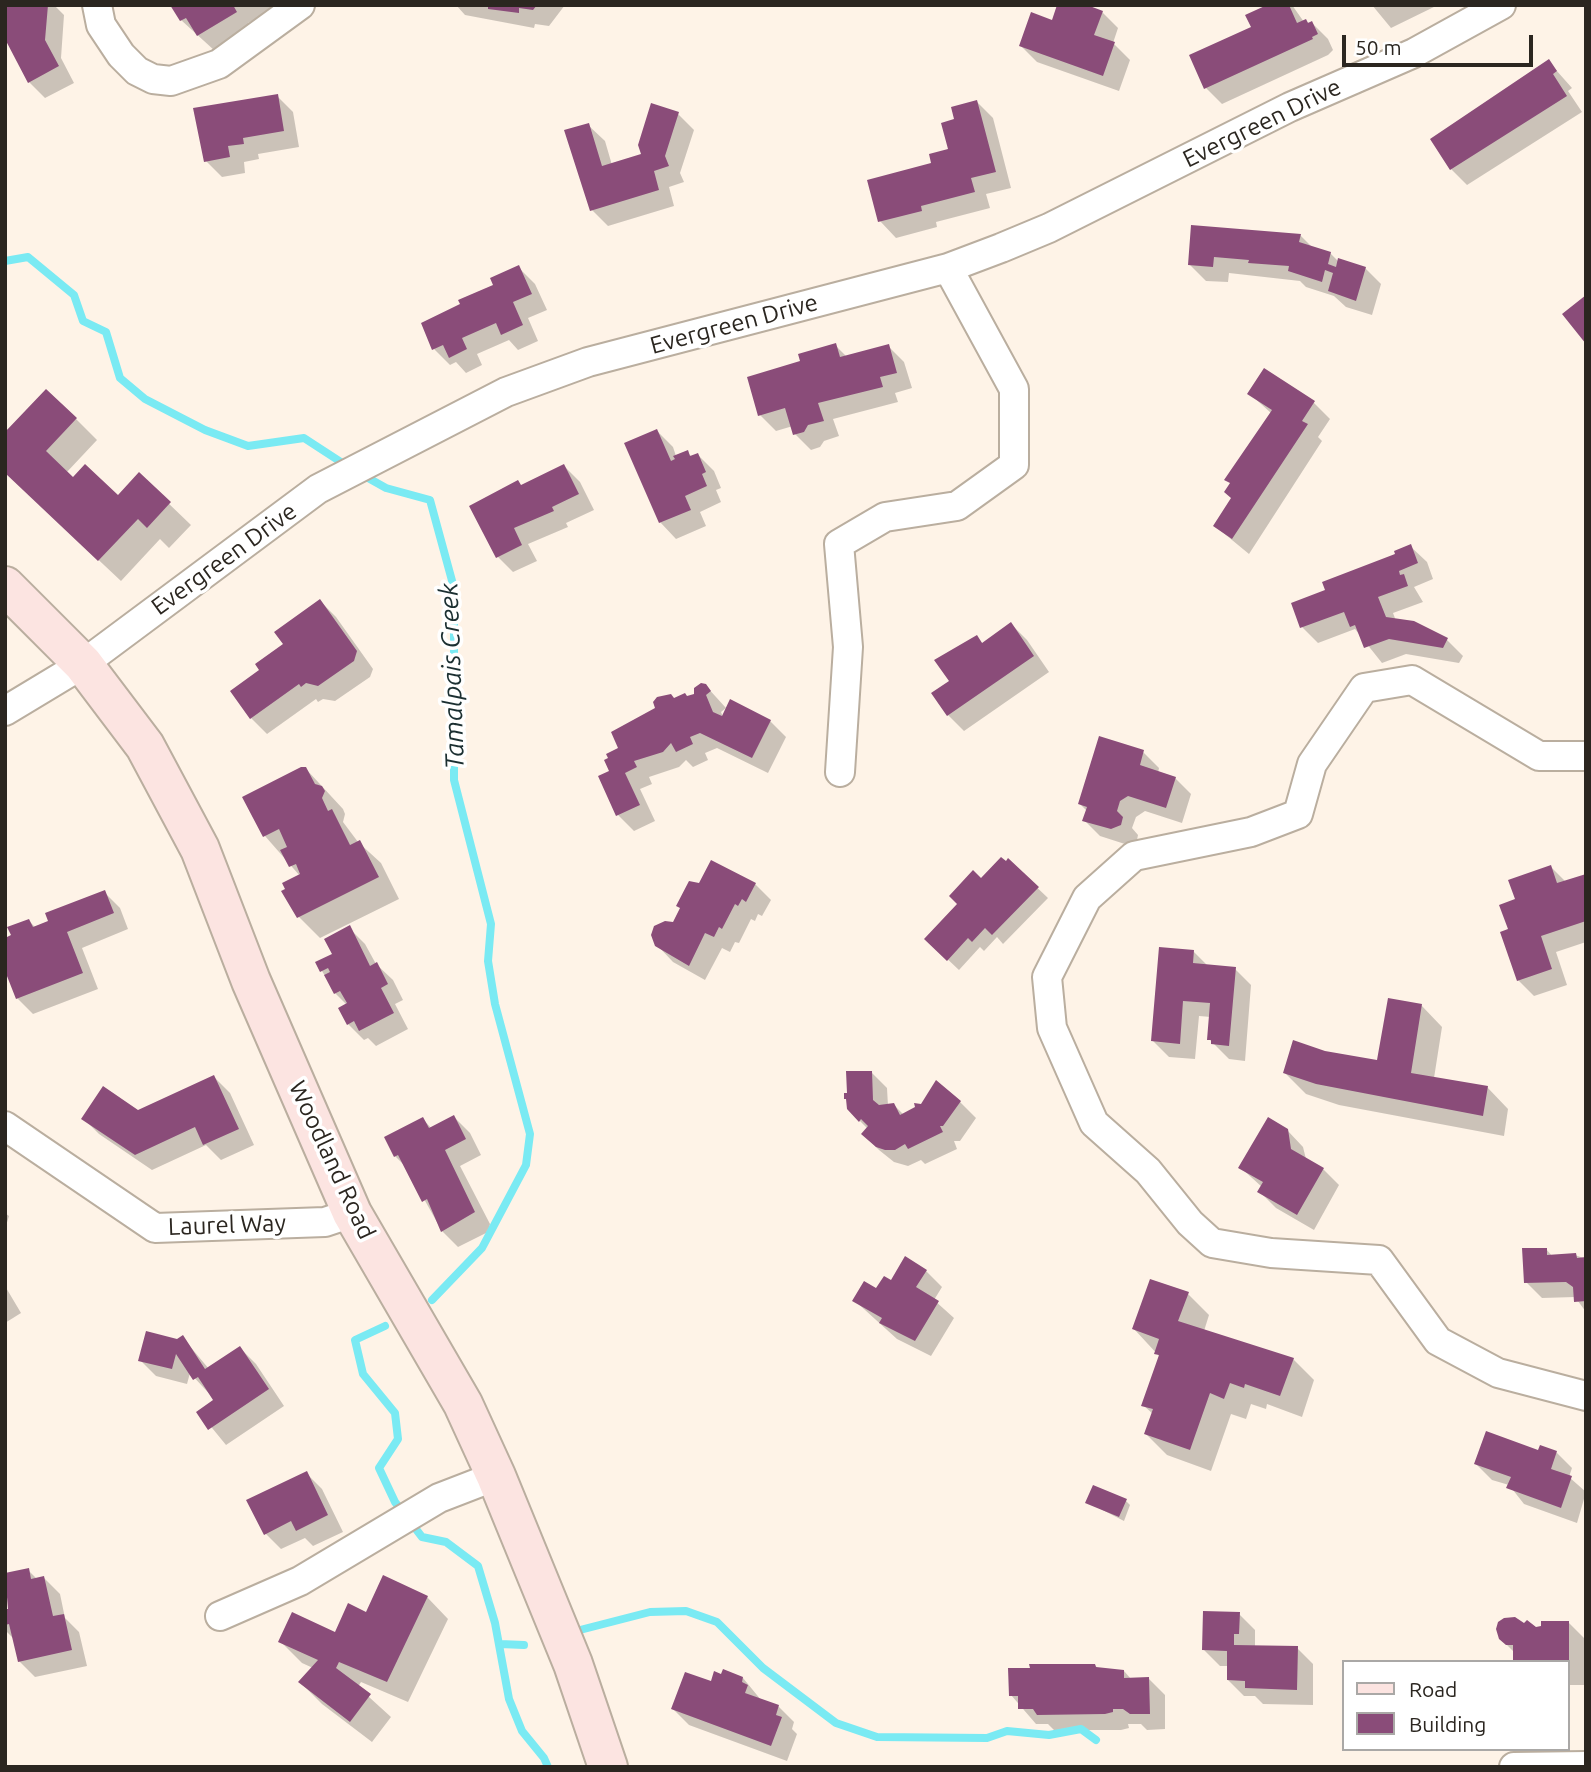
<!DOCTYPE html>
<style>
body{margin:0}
#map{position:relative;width:1591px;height:1772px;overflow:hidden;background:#fef3e7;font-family:Ubuntu,sans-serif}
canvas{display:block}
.frame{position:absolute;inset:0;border:7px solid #2b2620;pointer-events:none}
.legend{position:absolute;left:1342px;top:1660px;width:228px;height:91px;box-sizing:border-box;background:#fff;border:2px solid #aaa8a6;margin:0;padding:9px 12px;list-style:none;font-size:21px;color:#2b2620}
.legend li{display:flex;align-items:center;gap:14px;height:35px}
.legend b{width:35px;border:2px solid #aaa8a6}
.scale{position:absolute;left:1342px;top:35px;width:191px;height:32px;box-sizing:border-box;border:4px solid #2b2620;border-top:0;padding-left:9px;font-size:21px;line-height:24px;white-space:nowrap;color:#2b2620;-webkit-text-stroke:5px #fff;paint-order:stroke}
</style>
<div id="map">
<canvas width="1591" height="1772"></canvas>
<div class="frame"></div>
<ul class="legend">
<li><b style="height:9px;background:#fce4e1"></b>Road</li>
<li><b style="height:19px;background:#8a4c79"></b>Building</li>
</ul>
<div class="scale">50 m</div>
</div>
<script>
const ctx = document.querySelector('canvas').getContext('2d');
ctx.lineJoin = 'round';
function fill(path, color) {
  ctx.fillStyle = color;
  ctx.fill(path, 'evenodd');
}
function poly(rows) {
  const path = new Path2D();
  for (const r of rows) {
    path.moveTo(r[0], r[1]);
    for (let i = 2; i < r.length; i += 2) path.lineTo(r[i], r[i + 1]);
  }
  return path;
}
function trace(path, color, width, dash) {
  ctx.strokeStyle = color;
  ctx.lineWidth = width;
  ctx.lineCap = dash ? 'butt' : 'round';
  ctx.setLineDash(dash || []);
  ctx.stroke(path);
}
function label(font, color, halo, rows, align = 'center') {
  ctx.font = font + ' Ubuntu,sans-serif';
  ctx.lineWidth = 7;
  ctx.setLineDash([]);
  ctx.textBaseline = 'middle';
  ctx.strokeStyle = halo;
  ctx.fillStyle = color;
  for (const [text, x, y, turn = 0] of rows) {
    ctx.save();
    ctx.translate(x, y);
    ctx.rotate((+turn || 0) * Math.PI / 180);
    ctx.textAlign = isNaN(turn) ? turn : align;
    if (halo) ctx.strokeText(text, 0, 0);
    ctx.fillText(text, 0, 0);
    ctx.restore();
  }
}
fill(poly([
 [9,5,54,5,64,15,61,58,74,83,45,98,29,82],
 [172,5,281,5,248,23,252,29,215,51,181,20],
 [456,5,565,5,549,26,535,24,534,28,465,15],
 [1271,5,1292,5,1304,22,1312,23,1328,39,1333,50,1328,55,1222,104,1206,88],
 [1372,5,1438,5,1391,28],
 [1102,12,1118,28,1113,43,1130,60,1119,91,1037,62,1021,46,1053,22],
 [1548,61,1572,88,1568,91,1582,112,1467,185,1451,169],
 [277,96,293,112,299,147,258,154,259,159,244,162,245,173,222,177,206,161],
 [977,102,993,118,1011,188,986,194,990,208,936,222,937,227,896,238,880,221,950,151,956,121],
 [678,114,694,130,680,173,684,182,669,187,674,206,608,226,592,210,588,125,605,141,612,165,643,156],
 [1192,226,1300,235,1313,248,1330,253,1339,262,1365,268,1381,284,1372,315,1346,307,1334,296,1306,287,1300,281,1229,273,1228,282,1206,281,1190,265],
 [519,268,535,284,547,310,528,318,538,341,518,350,509,340,477,354,482,365,466,373,456,362,450,365,434,349,496,286],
 [835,345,847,357,888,346,904,362,912,388,895,393,898,402,833,419,839,436,824,441,820,447,811,450,795,434,793,426,776,431,760,415,802,363],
 [1250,394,1314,403,1330,419,1318,437,1322,441,1249,554,1215,526,1233,499,1271,413],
 [76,419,97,440,66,473,73,479,118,498,139,475,191,525,169,548,160,539,121,581,5,472],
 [657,431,673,447,676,456,687,452,692,457,698,455,714,471,721,488,716,490,721,502,700,512,706,526,676,539,660,522],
 [564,466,580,482,594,510,566,523,568,527,528,544,537,561,513,572,497,556,522,486],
 [1410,546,1427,562,1433,579,1414,587,1423,602,1393,613,1396,621,1447,640,1463,656,1459,663,1406,654,1382,663,1355,629,1318,643,1302,627,1327,591],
 [320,601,336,617,373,669,370,677,335,701,323,699,318,702,316,699,267,734,251,718,262,671],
 [1011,624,1027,640,1049,672,964,731,948,715,951,681,977,637,983,644],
 [706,686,726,708,721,712,723,717,770,721,786,737,768,773,717,748,705,753,708,760,693,767,686,760,679,767,649,777,652,784,640,789,655,821,634,831,618,815,611,772,620,749,674,700,695,695],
 [1143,752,1159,768,1158,773,1175,778,1191,794,1182,823,1145,811,1136,817,1132,828,1138,835,1137,840,1128,845,1100,836,1084,820,1087,811,1080,804],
 [306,769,343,809,345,814,343,822,358,842,381,863,399,899,320,938,299,917,300,876,265,836],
 [1008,860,1048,898,1003,944,997,937,984,951,980,947,959,970,926,939,981,880],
 [1551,867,1566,882,1586,875,1586,942,1556,952,1567,985,1534,996,1518,980,1510,931,1518,900],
 [755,884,771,900,762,916,758,914,755,921,751,919,739,943,735,942,730,952,722,948,705,980,673,962,657,945,674,924],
 [104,892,120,908,128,929,82,948,98,989,33,1014,17,998,13,936,29,921,36,928],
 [349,928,365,944,376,964,393,980,403,1000,395,1004,408,1029,376,1046,368,1038,364,1040,348,1024,347,1005,335,993,322,971],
 [1193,951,1208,966,1235,969,1251,985,1245,1061,1229,1059,1209,1039,1211,1017,1199,1016,1195,1059,1169,1057,1153,1041],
 [1421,1005,1442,1027,1434,1078,1487,1087,1508,1109,1504,1136,1339,1105,1306,1094,1285,1073,1324,1053,1379,1062],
 [871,1072,887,1088,888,1106,894,1105,904,1115,960,1102,976,1118,960,1141,954,1141,957,1149,925,1164,921,1160,908,1166,894,1162,879,1150,863,1134,868,1129,856,1117],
 [214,1077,230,1093,254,1145,221,1160,206,1145,152,1170,99,1134,83,1118,138,1112],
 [454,1117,470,1133,481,1155,460,1166,490,1224,488,1232,458,1247,442,1231,406,1167,395,1156,423,1119,432,1129],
 [1287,1130,1303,1147,1306,1159,1323,1169,1339,1185,1314,1230,1276,1208,1260,1192,1262,1187,1241,1168],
 [5,1213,9,1216,5,1229],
 [1546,1249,1553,1257,1575,1255,1586,1259,1586,1312,1575,1297,1542,1298,1526,1282],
 [926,1271,942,1287,934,1300,954,1318,931,1356,897,1339,854,1300],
 [5,1286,21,1313,5,1323],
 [1188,1294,1209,1315,1204,1331,1293,1359,1314,1380,1302,1417,1267,1404,1266,1409,1251,1404,1246,1419,1231,1414,1211,1471,1167,1455,1146,1434,1153,1414,1143,1405,1160,1357,1134,1329],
 [183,1338,209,1369,240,1348,256,1364,284,1406,226,1445,199,1412,216,1401,190,1373,187,1384,156,1376,140,1360],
 [1539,1452,1556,1452,1572,1468,1569,1477,1586,1492,1577,1523,1524,1504,1509,1485,1492,1480,1476,1464],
 [306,1473,322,1489,343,1532,313,1546,305,1538,281,1549,265,1533],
 [1126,1501,1130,1505,1124,1521,1087,1502],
 [28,1570,38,1580,44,1578,60,1594,65,1618,79,1632,87,1666,35,1677,19,1661,15,1640,5,1630,5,1611,10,1610,5,1575],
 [427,1597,448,1619,408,1702,361,1682,358,1687,391,1717,372,1742,322,1704,300,1682,313,1668,302,1663,280,1641,336,1634,367,1614],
 [1239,1614,1255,1630,1255,1647,1297,1648,1313,1664,1313,1705,1263,1704,1255,1696,1244,1696,1228,1680,1229,1666,1220,1666,1204,1650],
 [1568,1622,1584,1638,1584,1685,1568,1685,1568,1662,1515,1653,1501,1639],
 [1095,1665,1098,1669,1124,1671,1131,1679,1149,1679,1165,1695,1165,1729,1147,1730,1141,1724,1128,1724,1129,1728,1121,1730,1054,1730,1048,1724,1036,1724,1011,1695],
 [743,1678,761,1700,778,1706,794,1722,792,1729,797,1734,787,1761,689,1725,673,1709,712,1684]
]), '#0003');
trace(poly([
 [5,261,28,257,74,295,83,321,106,332,120,378,145,399,205,430,248,446,304,438,347,466],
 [361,474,386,488,430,500,454,588,454,780,491,924,488,961,495,1004,530,1134,526,1165,482,1248,432,1300],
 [385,1326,355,1340,363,1374,395,1413,398,1439,379,1468,395,1502,422,1537,446,1542,478,1566,495,1623,509,1699,522,1731,544,1758,548,1767],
 [580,1630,650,1612,686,1611,717,1622,763,1668,836,1723,877,1737,987,1738,1007,1731,1049,1735,1081,1729,1096,1740],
 [500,1644,524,1645]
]), '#7aeaf3', 8);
fill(poly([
 [7,5,48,5,45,40,59,66,28,83,5,39],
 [170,5,233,5,237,12,197,36,186,18,180,21],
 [488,5,537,5,533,10,519,8,519,13,488,9],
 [1057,5,1087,5,1103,11,1094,35,1115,42,1103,76,1019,46,1031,12,1052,20],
 [1267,5,1289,5,1297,23,1306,19,1308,23,1312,21,1318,34,1312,37,1313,39,1204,89,1189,55,1251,27,1245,15],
 [1549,59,1557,71,1553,74,1567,96,1450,170,1430,139],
 [278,94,284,131,243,138,244,144,228,146,230,157,204,162,193,108],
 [977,100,996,172,971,178,975,192,921,206,922,211,878,222,867,180,931,163,929,154,948,149,941,123,954,119,951,107],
 [651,103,679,112,665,156,669,166,654,171,659,190,590,211,564,130,589,123,602,166,641,154,638,145],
 [1191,225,1301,234,1299,242,1331,252,1328,264,1336,267,1338,258,1366,267,1356,301,1328,291,1333,273,1325,270,1322,282,1288,271,1289,266,1248,263,1249,260,1214,257,1213,267,1188,265],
 [519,265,532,294,513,302,523,325,501,335,496,323,462,338,467,349,449,358,443,345,432,350,421,323,460,304,458,300,493,285,490,278],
 [1586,295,1586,344,1562,314],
 [836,343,840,357,889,344,897,373,880,377,883,387,818,403,824,421,808,425,804,432,793,435,785,408,758,416,747,377,800,361,798,354],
 [1264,368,1315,401,1302,421,1308,424,1232,539,1213,526,1231,498,1224,492,1230,483,1224,480,1272,410,1247,394],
 [46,389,77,418,46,451,73,477,85,464,118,495,139,472,171,502,147,528,138,519,98,561,5,473,5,432],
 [657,429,671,461,675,459,673,456,688,450,690,456,698,453,706,472,702,474,707,486,685,496,691,510,659,523,624,443],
 [564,464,579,494,552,507,554,511,514,528,522,545,496,558,469,506,518,480,521,485],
 [1411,544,1418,563,1399,571,1400,575,1404,574,1408,586,1378,597,1386,617,1414,621,1448,638,1443,648,1389,639,1364,648,1355,625,1350,627,1344,612,1300,628,1291,603,1325,590,1322,582,1395,554,1394,551],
 [320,599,357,651,354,661,318,686,306,683,301,687,299,684,250,719,230,691,259,670,255,664,283,644,274,632],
 [1011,622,1034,656,947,716,931,693,949,681,934,660,977,635,982,643],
 [701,683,706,684,711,691,706,695,713,712,722,716,730,699,771,720,752,758,700,733,690,737,693,744,676,752,671,743,663,752,634,761,637,767,625,773,640,805,616,816,598,776,609,771,604,760,608,758,606,754,618,748,611,732,655,708,653,702,657,697,671,694,674,698,685,693,687,696,694,694,694,688],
 [1099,736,1144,750,1140,765,1176,777,1166,808,1128,796,1120,801,1117,811,1123,817,1121,825,1111,829,1082,821,1087,807,1078,804],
 [301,767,306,767,315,784,322,786,325,791,322,798,328,811,332,809,350,845,360,840,379,877,297,918,281,891,285,889,282,883,300,874,296,864,289,867,280,850,287,847,279,829,263,837,242,797],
 [1001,857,1006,861,1008,858,1039,887,992,935,985,928,972,942,968,938,947,961,924,939,957,904,949,896,973,870,981,878],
 [711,860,756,883,746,902,742,899,738,906,735,904,722,929,719,927,714,937,705,933,689,966,655,946,651,935,654,926,665,921,673,922,680,908,676,906,689,881,699,883],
 [1551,865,1557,883,1586,874,1586,921,1541,936,1552,969,1517,981,1500,932,1508,929,1499,905,1515,899,1508,880],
 [105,890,114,913,67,932,83,973,16,999,5,971,5,938,11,935,7,927,29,919,33,927,48,921,45,913],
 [350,925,370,966,377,962,388,984,381,988,394,1013,359,1031,354,1021,347,1025,338,1008,347,1003,340,991,334,994,324,975,330,972,328,968,320,972,315,962,332,954,324,939],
 [1159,947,1194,950,1193,963,1236,967,1229,1046,1211,1044,1211,1040,1207,1040,1210,1003,1183,1001,1180,1044,1151,1041],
 [1388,998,1422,1004,1411,1073,1488,1086,1483,1116,1316,1084,1283,1073,1293,1040,1325,1051,1377,1060],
 [846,1071,872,1071,873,1100,879,1105,894,1103,900,1115,915,1107,914,1103,921,1104,936,1080,961,1101,943,1126,940,1126,943,1132,908,1149,905,1144,895,1150,885,1150,876,1147,861,1134,868,1126,861,1119,859,1122,847,1109,846,1099,844,1099,844,1093,847,1093],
 [214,1075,239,1129,203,1145,195,1127,135,1155,81,1119,103,1086,138,1110],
 [454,1115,466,1139,445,1150,475,1212,441,1232,427,1199,422,1202,398,1155,394,1157,384,1137,423,1117,429,1128],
 [1268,1117,1288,1129,1291,1149,1324,1168,1297,1215,1257,1192,1263,1182,1238,1168],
 [1522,1248,1547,1248,1547,1255,1576,1253,1577,1258,1586,1257,1586,1301,1574,1302,1573,1287,1566,1282,1524,1283],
 [905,1256,927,1270,916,1287,939,1301,915,1341,879,1323,882,1318,852,1301,864,1281,876,1288,884,1276,891,1280],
 [1150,1279,1189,1292,1178,1321,1294,1358,1280,1396,1245,1384,1244,1388,1230,1383,1224,1399,1210,1393,1190,1450,1144,1434,1153,1409,1141,1406,1159,1355,1154,1354,1159,1339,1132,1329],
 [146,1331,177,1339,183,1335,205,1369,240,1346,269,1389,208,1430,196,1412,213,1400,198,1377,193,1380,176,1354,172,1369,138,1361],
 [1486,1431,1538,1450,1540,1445,1557,1451,1551,1469,1572,1476,1561,1508,1506,1488,1511,1477,1474,1464],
 [307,1471,328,1515,296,1531,291,1521,264,1535,246,1500],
 [1093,1485,1127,1499,1119,1517,1085,1503],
 [29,1568,31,1579,44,1576,53,1616,64,1614,72,1650,18,1662,9,1624,5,1625,5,1609,8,1609,5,1573],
 [383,1575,428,1596,387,1682,339,1662,336,1668,371,1694,350,1722,298,1682,318,1660,278,1642,292,1612,335,1632,348,1603,366,1612],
 [1203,1611,1240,1612,1239,1634,1234,1634,1234,1645,1298,1646,1297,1690,1245,1688,1245,1681,1227,1680,1227,1651,1202,1650],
 [1515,1617,1524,1623,1527,1620,1536,1627,1541,1626,1541,1621,1569,1621,1569,1662,1513,1662,1513,1645,1506,1645,1499,1639,1496,1629,1498,1622,1504,1618],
 [1029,1664,1095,1664,1096,1667,1124,1670,1124,1678,1149,1677,1150,1714,1130,1714,1123,1709,1113,1709,1113,1712,1105,1714,1037,1715,1033,1709,1018,1709,1018,1696,1009,1696,1008,1668,1030,1668],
 [723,1669,743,1677,742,1682,748,1685,745,1693,779,1705,776,1715,782,1717,771,1746,671,1709,685,1672,711,1681,714,1671,721,1674]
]), '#8a4c79');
const street = poly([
 [97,5,101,25,121,55,137,71,153,79,171,81,219,64,300,5],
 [5,711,83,664,318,489,506,392,588,362,948,268,1001,248,1049,228,1290,107,1414,53,1501,5],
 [1586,756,1539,756,1412,680,1364,688,1312,764,1298,814,1251,832,1134,856,1087,898,1047,977,1052,1028,1094,1123,1148,1171,1190,1223,1212,1243,1271,1253,1379,1260,1438,1341,1498,1373,1586,1396],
 [840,772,848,647,839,544,885,517,957,506,1014,465,1014,389,948,268],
 [5,1126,155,1228,325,1222,352,1213],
 [220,1616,300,1581,439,1498,496,1476],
 [1514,1767,1586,1766]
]);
const secondary = poly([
 [5,586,83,664,145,746,200,849,251,981,352,1213,463,1404,496,1476,573,1664,608,1767]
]);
trace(street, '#baae9f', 32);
trace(secondary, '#baae9f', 42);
trace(street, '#fff', 28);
trace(secondary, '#fce4e1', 38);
label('24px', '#2b2620', '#fff', [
 ["Evergreen Drive",1262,123,-26],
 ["Evergreen Drive",734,324,-15],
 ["Evergreen Drive",224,559,-36],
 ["Woodland Road",332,1160,65],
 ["Laurel Way",227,1225,-2]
]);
label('italic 26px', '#1b2f31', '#fff', [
 ["Tamalpais Creek",452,676,-92]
]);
</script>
